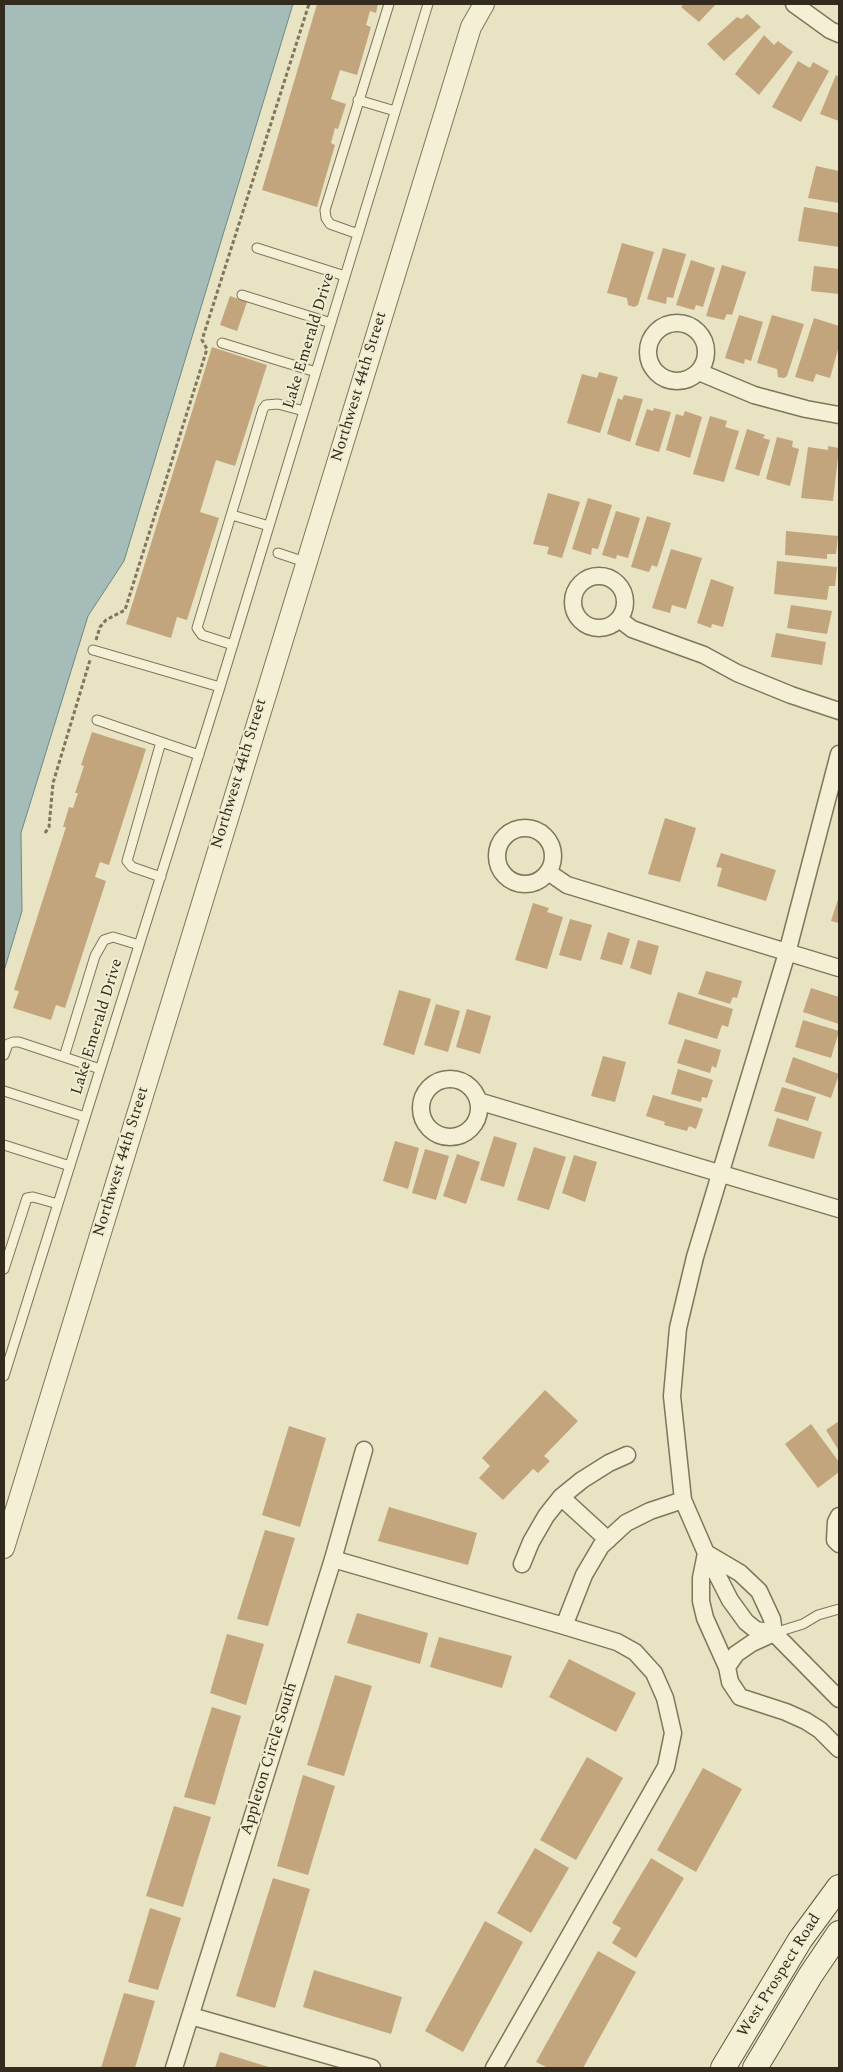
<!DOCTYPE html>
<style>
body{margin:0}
#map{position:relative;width:843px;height:2072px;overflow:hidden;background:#e8e3c3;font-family:Spectral,serif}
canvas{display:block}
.frame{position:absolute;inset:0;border:5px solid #322b1e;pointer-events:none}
</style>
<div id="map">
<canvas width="843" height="2072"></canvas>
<div class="frame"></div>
</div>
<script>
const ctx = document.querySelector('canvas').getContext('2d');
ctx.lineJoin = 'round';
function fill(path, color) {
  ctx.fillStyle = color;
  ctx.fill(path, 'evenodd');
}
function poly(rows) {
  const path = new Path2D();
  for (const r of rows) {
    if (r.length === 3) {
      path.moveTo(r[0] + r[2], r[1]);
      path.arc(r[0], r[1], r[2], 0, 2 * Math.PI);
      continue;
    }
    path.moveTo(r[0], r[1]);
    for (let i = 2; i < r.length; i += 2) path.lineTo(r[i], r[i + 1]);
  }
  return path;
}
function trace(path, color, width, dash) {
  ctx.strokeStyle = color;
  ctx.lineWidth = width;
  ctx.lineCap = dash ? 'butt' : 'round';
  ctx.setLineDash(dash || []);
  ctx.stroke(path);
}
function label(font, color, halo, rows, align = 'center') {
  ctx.font = font + ' Spectral,serif';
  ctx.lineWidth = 4;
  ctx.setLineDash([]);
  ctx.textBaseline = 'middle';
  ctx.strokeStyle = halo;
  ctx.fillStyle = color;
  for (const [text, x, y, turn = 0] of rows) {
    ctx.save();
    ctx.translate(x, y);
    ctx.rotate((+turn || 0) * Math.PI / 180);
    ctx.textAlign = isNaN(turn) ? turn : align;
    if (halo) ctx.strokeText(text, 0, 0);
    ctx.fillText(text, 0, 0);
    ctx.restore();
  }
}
const water = poly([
 [4,4,293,4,124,561,88,616,21,833,22,911,4,971,4,4]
]);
fill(water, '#a5bcb9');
trace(water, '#6d8986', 1);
fill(poly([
 [317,4,378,4,376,13,370,11,366,25,371,27,357,75,340,70,331,99,346,104,338,129,335,128,331,143,335,145,317,207,262,190],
 [684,4,716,4,699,22,681,7],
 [747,14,761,27,724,61,707,44,737,17,742,19],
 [764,35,774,45,778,41,793,52,759,95,735,74],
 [798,61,810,68,813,62,829,71,801,122,772,107],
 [836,75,839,77,839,121,820,114],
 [816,166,839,171,839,203,808,198],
 [804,207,839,213,839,247,798,241],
 [622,243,654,252,638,305,634,307,628,305,627,298,607,293],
 [663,248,686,254,673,298,667,297,666,304,647,299],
 [691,260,715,268,703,307,696,305,694,310,676,305],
 [722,265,746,272,732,315,727,314,724,320,706,316],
 [814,266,839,269,839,294,811,291],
 [230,296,247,302,237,331,220,325],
 [739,315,763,322,751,361,745,359,744,364,725,358],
 [772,315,804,324,787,376,784,378,778,377,777,369,757,363],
 [814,318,839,326,839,346,830,378,816,374,813,382,795,377],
 [212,347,267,365,235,466,216,460,200,512,219,518,187,620,177,617,171,638,126,624],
 [599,372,618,377,600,433,567,423,582,374,597,378],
 [624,395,643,399,630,442,607,434,618,398,622,400],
 [654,408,671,412,659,452,635,445,647,409,653,411],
 [685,411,702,417,690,458,666,450,676,414,683,416],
 [710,416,727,421,725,427,739,431,724,482,693,474],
 [747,429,765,435,763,438,770,440,759,476,735,469],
 [777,437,793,441,792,447,799,449,790,486,766,479],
 [828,446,839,448,833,501,801,498,808,447,828,450],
 [548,493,580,502,562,558,547,554,549,547,533,544],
 [588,498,612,505,598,549,592,548,591,555,572,549],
 [616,511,640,518,628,558,617,555,616,559,602,555],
 [647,516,671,523,657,567,652,565,649,572,631,567],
 [786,531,838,536,836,554,827,554,827,559,785,555],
 [671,549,702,558,686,609,672,605,670,613,652,608],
 [777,561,837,567,835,586,829,586,827,600,774,594],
 [711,579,734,587,723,627,712,624,711,628,697,623],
 [791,605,832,611,827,634,787,628],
 [776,633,826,642,822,665,771,657],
 [92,732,146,749,109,865,100,862,95,877,106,881,65,1008,56,1005,51,1020,13,1008,19,991,14,990,66,827,63,827,69,807,73,808,78,793,75,793,84,766,81,765],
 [665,818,696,828,680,882,648,874],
 [721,853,776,870,766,901,717,886,722,868,716,867],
 [839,896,839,923,831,921],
 [533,903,549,908,547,912,563,917,547,969,515,960],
 [570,919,592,925,581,961,559,955],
 [608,932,630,939,622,965,600,959],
 [638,940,659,946,651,975,630,968],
 [706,971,742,981,737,998,733,997,730,1004,698,994],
 [811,988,839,997,839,1024,803,1012],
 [399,990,431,999,414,1055,383,1045],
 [678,992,733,1009,728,1027,722,1025,717,1039,668,1024],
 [436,1004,460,1011,448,1052,424,1045],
 [467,1009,491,1016,480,1054,456,1047],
 [803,1020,839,1031,831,1058,795,1047],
 [685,1039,721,1050,716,1068,712,1066,710,1073,677,1063],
 [603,1056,626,1062,615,1102,591,1096],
 [793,1057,839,1074,831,1098,785,1082],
 [678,1069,713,1080,707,1098,702,1097,701,1102,671,1094],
 [782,1087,816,1097,808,1121,774,1111],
 [653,1095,703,1109,696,1129,689,1126,687,1131,664,1125,665,1122,646,1116],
 [777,1118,822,1132,814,1159,768,1146],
 [494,1136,517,1143,504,1187,480,1180],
 [395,1141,419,1148,408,1189,383,1181],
 [534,1147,566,1157,549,1210,517,1200],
 [425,1149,449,1156,436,1200,412,1193],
 [457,1154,480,1162,466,1204,443,1196],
 [574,1155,597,1162,585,1202,562,1193],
 [545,1390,578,1421,544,1456,550,1461,538,1473,533,1469,503,1500,479,1478,490,1466,482,1458],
 [839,1421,839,1451,826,1430],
 [811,1424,839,1462,839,1472,818,1488,785,1444],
 [289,1426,326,1438,300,1527,262,1515],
 [389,1507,477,1533,468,1565,378,1541],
 [265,1530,295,1538,268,1626,237,1619],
 [357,1613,428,1633,420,1664,347,1643],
 [227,1634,264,1644,246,1705,210,1693],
 [439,1637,512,1656,502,1688,430,1667],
 [569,1659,636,1693,616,1732,549,1697],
 [335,1675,372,1686,344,1776,307,1765],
 [212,1707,241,1716,215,1805,184,1797],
 [587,1757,623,1778,576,1860,540,1840],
 [703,1768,742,1789,696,1872,657,1850],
 [303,1775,335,1786,308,1875,277,1866],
 [174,1806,211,1817,183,1907,146,1896],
 [535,1848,569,1868,531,1933,497,1913],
 [651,1858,684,1878,636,1958,612,1943,621,1928,612,1923],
 [273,1878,310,1889,275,2008,236,1996],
 [150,1908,181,1918,158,1990,128,1982],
 [485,1921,523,1942,463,2052,425,2031],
 [598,1951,636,1972,583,2068,548,2068,536,2062],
 [314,1970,402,1997,391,2034,303,2007],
 [124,1993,155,2001,135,2068,101,2068],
 [220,2052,272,2068,215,2068]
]), '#c2a57d');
const service = poly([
 [358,100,395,111],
 [358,234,330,224,326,218,325,210,389,4],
 [257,248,345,276],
 [242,295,331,323],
 [222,343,316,372],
 [232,515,269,526],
 [278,553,305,562],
 [233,645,202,635,197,628,263,409,266,405,278,404,304,411],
 [93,650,220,687],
 [97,720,199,755],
 [161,742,127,861,132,867,161,877],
 [4,1055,8,1044,13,1042,19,1042,100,1069],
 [64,1057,95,956,104,940,113,937,139,945],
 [4,1091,85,1117],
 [4,1145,70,1166],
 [4,1269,27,1198,33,1197,58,1204],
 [4,1376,220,687,428,4],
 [774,1633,803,1624,818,1615,839,1609]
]);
const minor = poly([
 [794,4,830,30,839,34],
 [677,352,29],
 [699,372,754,395,806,409,839,415],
 [599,602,26],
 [619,619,632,629,704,655,737,673,791,695,839,711],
 [525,856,28],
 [548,872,567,885,839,968],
 [450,1108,29],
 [478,1101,839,1209],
 [839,1516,836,1522,835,1540,839,1544],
 [608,1540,561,1497,582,1480,609,1463,627,1455],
 [706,1553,701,1578,701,1601,705,1618,727,1667,730,1682,740,1697,786,1712,806,1721,820,1730,839,1749],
 [706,1553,740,1573,759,1591,772,1619,774,1633],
 [333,1559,564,1626,584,1575,601,1546,626,1523,650,1511,683,1500],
 [522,1564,531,1542,546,1516,561,1497],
 [774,1633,756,1630,746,1622,730,1600,706,1553,683,1500,672,1396,678,1328,695,1257,787,953,839,754],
 [774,1633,839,1699],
 [727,1667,736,1654,752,1643,774,1633],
 [191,2016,372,2068],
 [174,2068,333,1559,364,1450],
 [494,2068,666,1767,673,1733,665,1698,654,1673,635,1652,617,1642,564,1626]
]);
const tertiary = poly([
 [4,1548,471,27,484,4]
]);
const secondary = poly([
 [723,2068,800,1940,839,1887],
 [755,2068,810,1976,839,1933]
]);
trace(service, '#81755c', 11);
trace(minor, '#81755c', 19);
trace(tertiary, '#81755c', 22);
trace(secondary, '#62563f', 26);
trace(poly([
 [96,640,100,627,106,620,125,610,207,349,202,340,309,4],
 [45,833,49,827,53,783,90,660]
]), '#81755c', 3, [4, 2.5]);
trace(service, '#f4f0d5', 9);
trace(minor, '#f4f0d5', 16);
trace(tertiary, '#f4f0d5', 20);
trace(secondary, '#f4f0d5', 24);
label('16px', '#322b1e', '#f1edd2', [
 ["Lake Emerald Drive",310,341,-73],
 ["Northwest 44th Street",360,387,-73],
 ["Northwest 44th Street",240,774,-73],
 ["Lake Emerald Drive",98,1027,-73],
 ["Northwest 44th Street",122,1162,-73],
 ["Appleton Circle South",270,1759,-73],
 ["West Prospect Road",780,1976,-58]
]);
</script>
